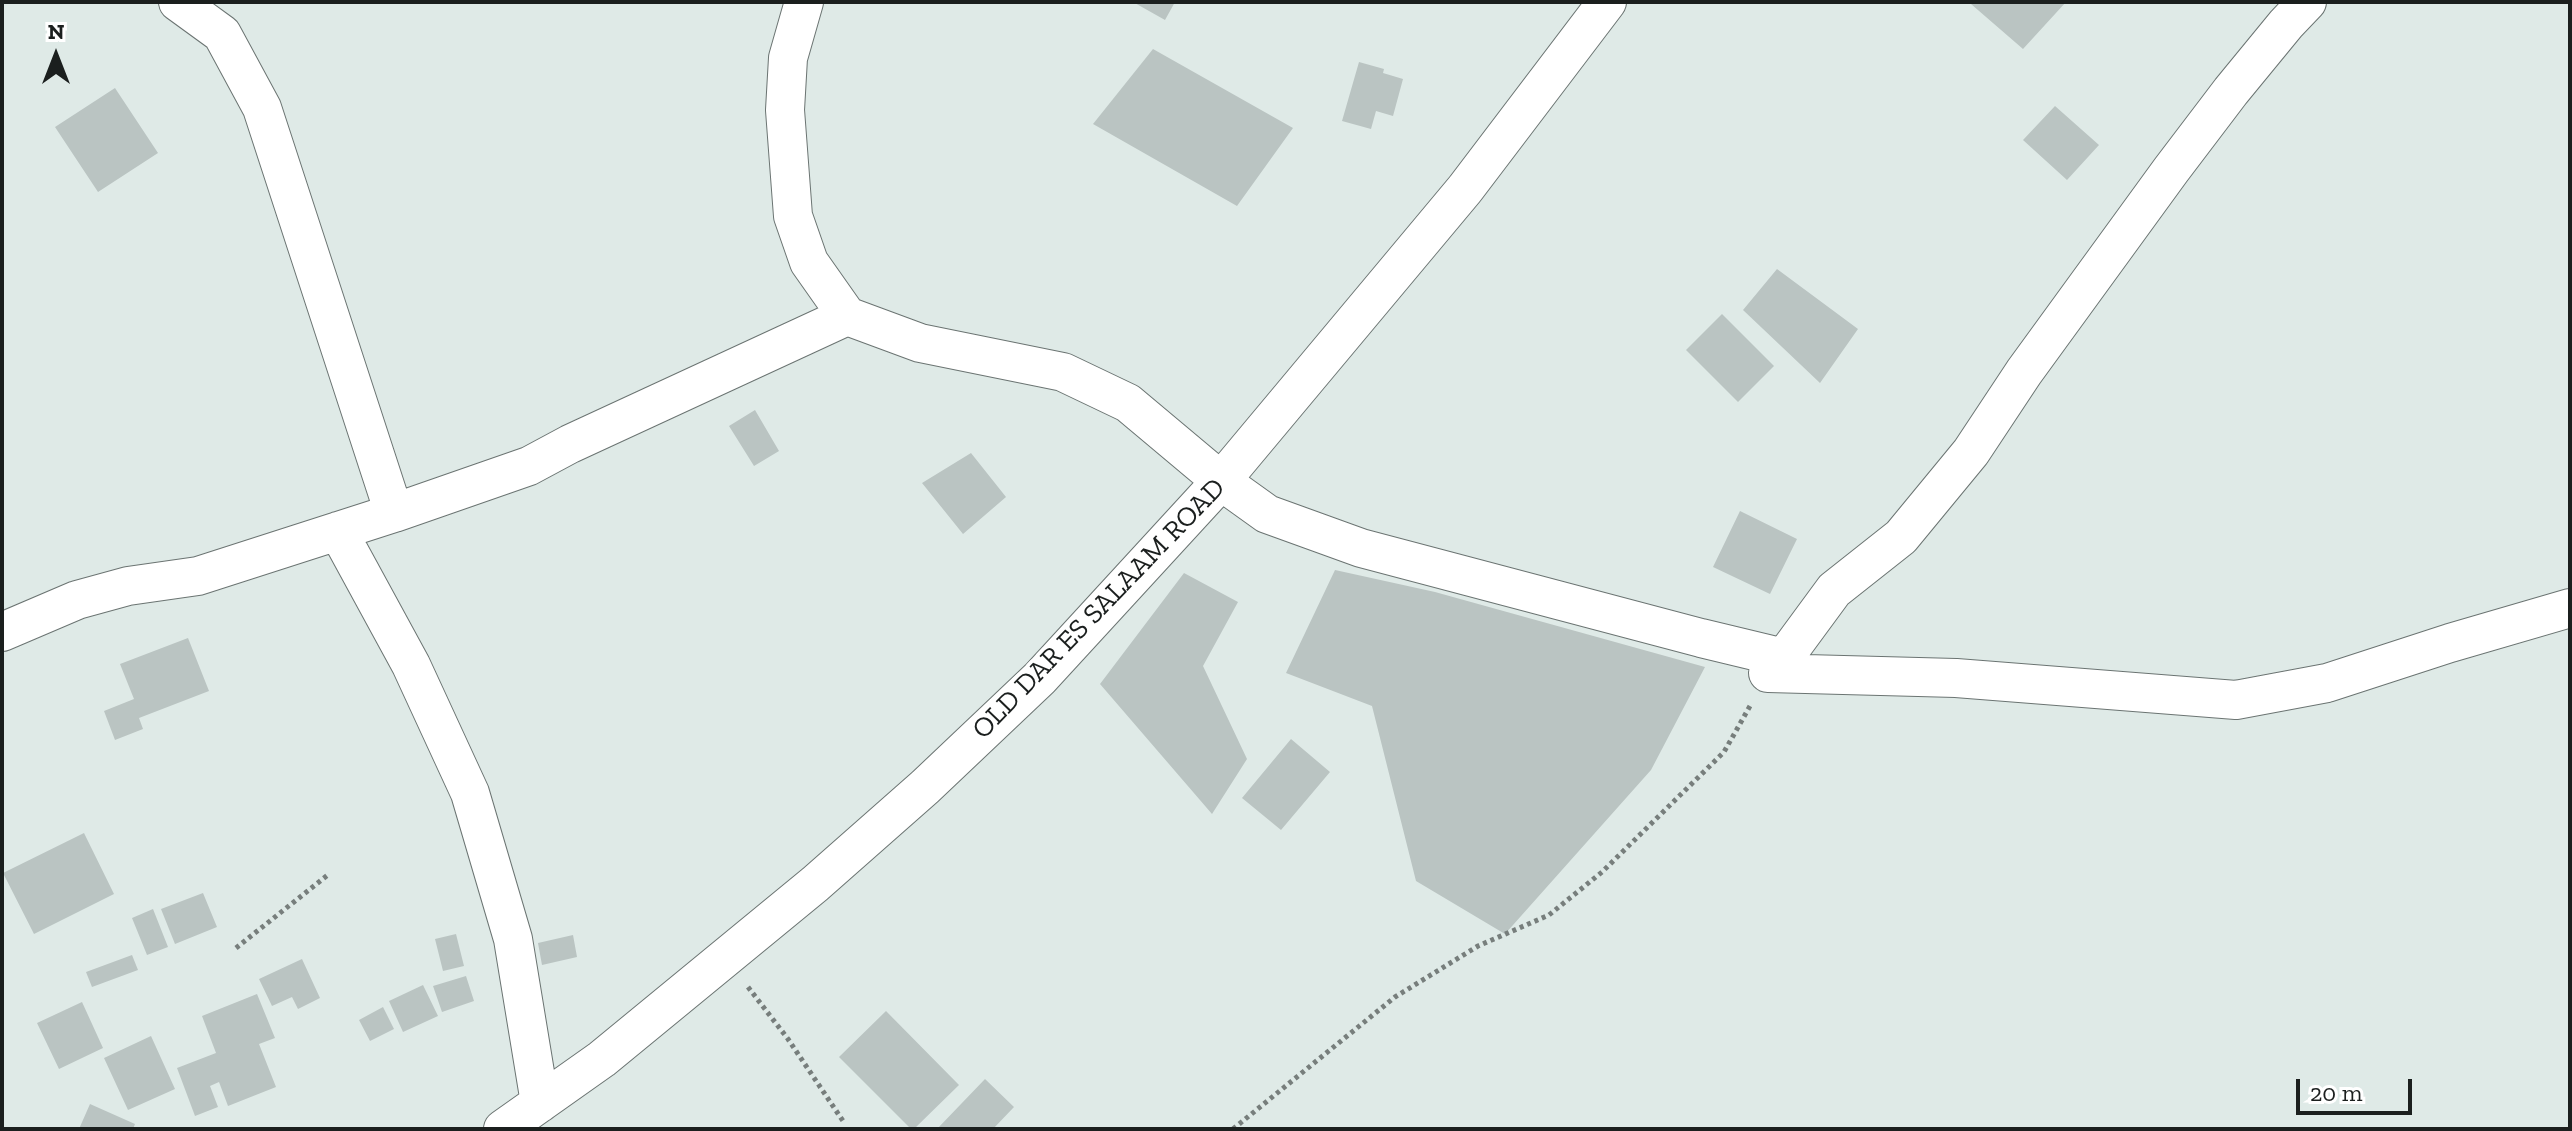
<!DOCTYPE html>
<style>
body{margin:0}
#map{position:relative;width:2572px;height:1131px;overflow:hidden;background:#dfeae7;font-family:"Zilla Slab",serif}
canvas{display:block}
.frame{position:absolute;inset:0;border:4px solid #1b1f1e;pointer-events:none}
.north{position:absolute;left:16px;top:16px;width:80px;height:80px;-webkit-text-stroke:6px #fff;paint-order:stroke;rotate:0deg;font-size:22px;font-weight:700;line-height:32px;text-align:center;color:#1b1f1e}
.north::after{content:'';display:block;margin:auto;width:28px;height:36px;background:#1b1f1e;clip-path:polygon(50% 0,100% 100%,50% 72%,0 100%)}
.scale{position:absolute;left:2296px;top:1079px;width:116px;height:36px;box-sizing:border-box;border:4px solid #1b1f1e;border-top:0;padding-left:10px;font-size:24px;line-height:28px;white-space:nowrap;color:#1b1f1e;-webkit-text-stroke:6px #fff;paint-order:stroke}
</style>
<div id="map">
<canvas width="2572" height="1131"></canvas>
<div class="frame"></div>
<div class="north">N</div>
<div class="scale">20 m</div>
</div>
<script>
const ctx = document.querySelector('canvas').getContext('2d');
ctx.lineJoin = 'round';
function fill(path, color) {
  ctx.fillStyle = color;
  ctx.fill(path, 'evenodd');
}
function poly(rows) {
  const path = new Path2D();
  for (const r of rows) {
    path.moveTo(r[0], r[1]);
    for (let i = 2; i < r.length; i += 2) path.lineTo(r[i], r[i + 1]);
  }
  return path;
}
function trace(path, color, width, dash) {
  ctx.strokeStyle = color;
  ctx.lineWidth = width;
  ctx.lineCap = dash ? 'butt' : 'round';
  ctx.setLineDash(dash || []);
  ctx.stroke(path);
}
function label(font, color, halo, rows, align = 'center') {
  ctx.font = font + ' "Zilla Slab",serif';
  ctx.lineWidth = 7;
  ctx.setLineDash([]);
  ctx.textBaseline = 'middle';
  ctx.strokeStyle = halo;
  ctx.fillStyle = color;
  for (const [text, x, y, turn = 0] of rows) {
    ctx.save();
    ctx.translate(x, y);
    ctx.rotate((+turn || 0) * Math.PI / 180);
    ctx.textAlign = isNaN(turn) ? turn : align;
    if (halo) ctx.strokeText(text, 0, 0);
    ctx.fillText(text, 0, 0);
    ctx.restore();
  }
}
fill(poly([
 [1133,2,1175,2,1165,20],
 [1972,2,2066,2,2023,49,1971,4],
 [1153,49,1293,128,1237,206,1093,124],
 [1359,62,1384,69,1383,73,1403,79,1393,116,1376,111,1371,129,1342,121],
 [115,88,158,153,98,192,55,127],
 [2055,106,2099,145,2067,180,2023,140],
 [1777,269,1858,329,1820,383,1743,310],
 [1722,314,1774,366,1738,402,1686,350],
 [755,410,779,451,754,466,729,426],
 [971,453,1006,497,963,534,922,483],
 [1740,511,1797,539,1770,594,1713,567],
 [1335,570,1435,592,1705,667,1651,770,1505,934,1416,881,1372,706,1286,673],
 [1184,573,1238,602,1203,666,1247,759,1212,814,1100,684],
 [188,638,209,691,139,718,143,729,115,740,104,711,134,699,120,664],
 [1291,739,1330,772,1281,830,1242,798],
 [84,833,114,894,34,934,3,873],
 [203,893,217,927,175,944,161,909],
 [153,909,168,947,147,955,132,918],
 [456,934,464,966,443,971,435,939],
 [573,935,577,957,542,965,538,943],
 [132,955,138,970,92,987,86,972],
 [302,959,320,998,298,1009,292,997,272,1006,259,979],
 [466,976,474,1001,442,1012,433,986],
 [423,985,438,1016,403,1032,389,1001],
 [257,994,275,1038,259,1044,276,1087,228,1106,219,1082,210,1086,218,1107,195,1116,177,1068,216,1053,202,1016],
 [82,1002,103,1048,59,1069,37,1023],
 [383,1007,394,1029,370,1041,359,1020],
 [886,1011,959,1085,914,1129,911,1129,839,1057],
 [151,1036,175,1089,128,1110,104,1058],
 [985,1079,1014,1107,993,1129,937,1129],
 [90,1104,135,1124,133,1129,79,1129]
]), '#bac4c2');
const minor = poly([
 [178,2,222,34,262,108,394,513],
 [804,2,788,58,785,110,793,216,809,262,847,316],
 [338,531,411,665,470,793,513,939,540,1103],
 [2,632,77,600,128,586,198,576,394,513,529,466,570,444,847,316,920,343,1063,372,1128,403,1221,481,1267,514,1361,548,1701,638,1784,658,1768,673,1956,678,2236,700,2327,683,2450,643,2570,608],
 [1784,658,1834,590,1901,537,1971,452,2024,372,2171,170,2231,91,2286,24,2307,2],
 [503,1129,602,1059,815,884,925,787,1040,678,1221,481,1465,189,1607,2]
]);
trace(minor, '#6b7472', 40);
trace(poly([
 [236,948,329,874],
 [748,987,788,1039,845,1124],
 [1233,1129,1395,997,1478,946,1549,915,1602,872,1724,752,1750,706]
]), '#777e7c', 5, [4, 4]);
trace(minor, '#fff', 38);
label('28px', '#1b1f1e', '#fff', [
 ["OLD DAR ES SALAAM ROAD",1099,609,-46]
]);
</script>
